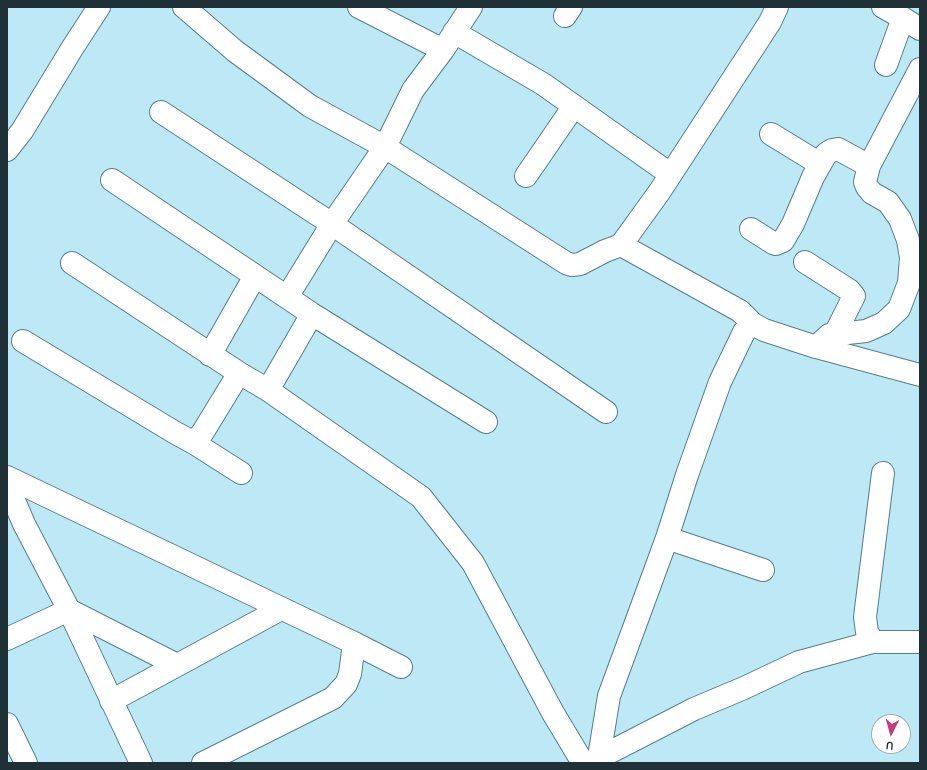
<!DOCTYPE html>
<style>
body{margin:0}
#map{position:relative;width:927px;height:770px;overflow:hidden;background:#bce9f5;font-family:Overpass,sans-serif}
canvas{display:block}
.frame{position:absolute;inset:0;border:8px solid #1f3136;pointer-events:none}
.north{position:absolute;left:871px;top:714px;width:40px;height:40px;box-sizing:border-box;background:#fff;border:1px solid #a5adaf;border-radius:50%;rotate:186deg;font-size:11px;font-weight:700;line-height:16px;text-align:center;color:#1f3136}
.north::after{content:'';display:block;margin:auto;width:14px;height:18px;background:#c33c79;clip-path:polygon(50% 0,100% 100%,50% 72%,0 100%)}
</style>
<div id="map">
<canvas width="927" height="770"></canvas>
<div class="frame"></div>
<div class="north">U</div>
</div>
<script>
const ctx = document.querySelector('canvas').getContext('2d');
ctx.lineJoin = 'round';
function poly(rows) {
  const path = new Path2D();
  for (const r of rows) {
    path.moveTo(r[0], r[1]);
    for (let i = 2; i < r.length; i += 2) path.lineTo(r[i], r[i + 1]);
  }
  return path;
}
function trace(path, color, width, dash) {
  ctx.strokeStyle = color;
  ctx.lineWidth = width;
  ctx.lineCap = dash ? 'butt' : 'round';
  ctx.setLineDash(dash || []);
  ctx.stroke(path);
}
const minor = poly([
 [184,7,235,51,310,106,385,147,413,90,443,50,471,7],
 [359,7,443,50],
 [883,7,901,17,920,29],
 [565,16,571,7],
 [454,32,543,84,574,106],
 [886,65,903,18],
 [161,112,332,224,606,412],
 [771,134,820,164],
 [7,150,22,131,73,47,99,7],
 [869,166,920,69],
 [526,176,574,106,670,174],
 [112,180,312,314,486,422],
 [751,229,773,243,776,244,783,241,793,224,813,177,826,154,832,150,838,149,869,166,865,182,867,187,872,193,888,202,900,219,908,240,911,258,909,283,899,309,884,323,866,331,829,335,816,347],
 [621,245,740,311,753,324],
 [805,262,849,290,854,296,835,334],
 [72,263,239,373,268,390,421,497,473,563,553,713,583,763],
 [287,297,332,224,385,147,566,263,572,265,580,264,605,251,621,245,660,191,770,22,777,7],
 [23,341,174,432,194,443,203,432,239,373],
 [210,355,255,276],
 [268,390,312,314],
 [194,443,241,473],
 [7,477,354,643,401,667],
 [7,484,24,524,69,610,141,763],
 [667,538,763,570],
 [7,639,69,610,177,665],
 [873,642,867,632,865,617,883,473],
 [111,701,281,609],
 [7,724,26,763],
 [599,757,609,696,667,538,687,475,720,382,744,332,753,324,764,330,816,347,920,375],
 [203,763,333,698,346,684,350,674,354,643],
 [589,763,694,709,744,688,799,662,873,642,920,642]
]);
trace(minor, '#557f8a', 24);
trace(minor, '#fff', 22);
</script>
